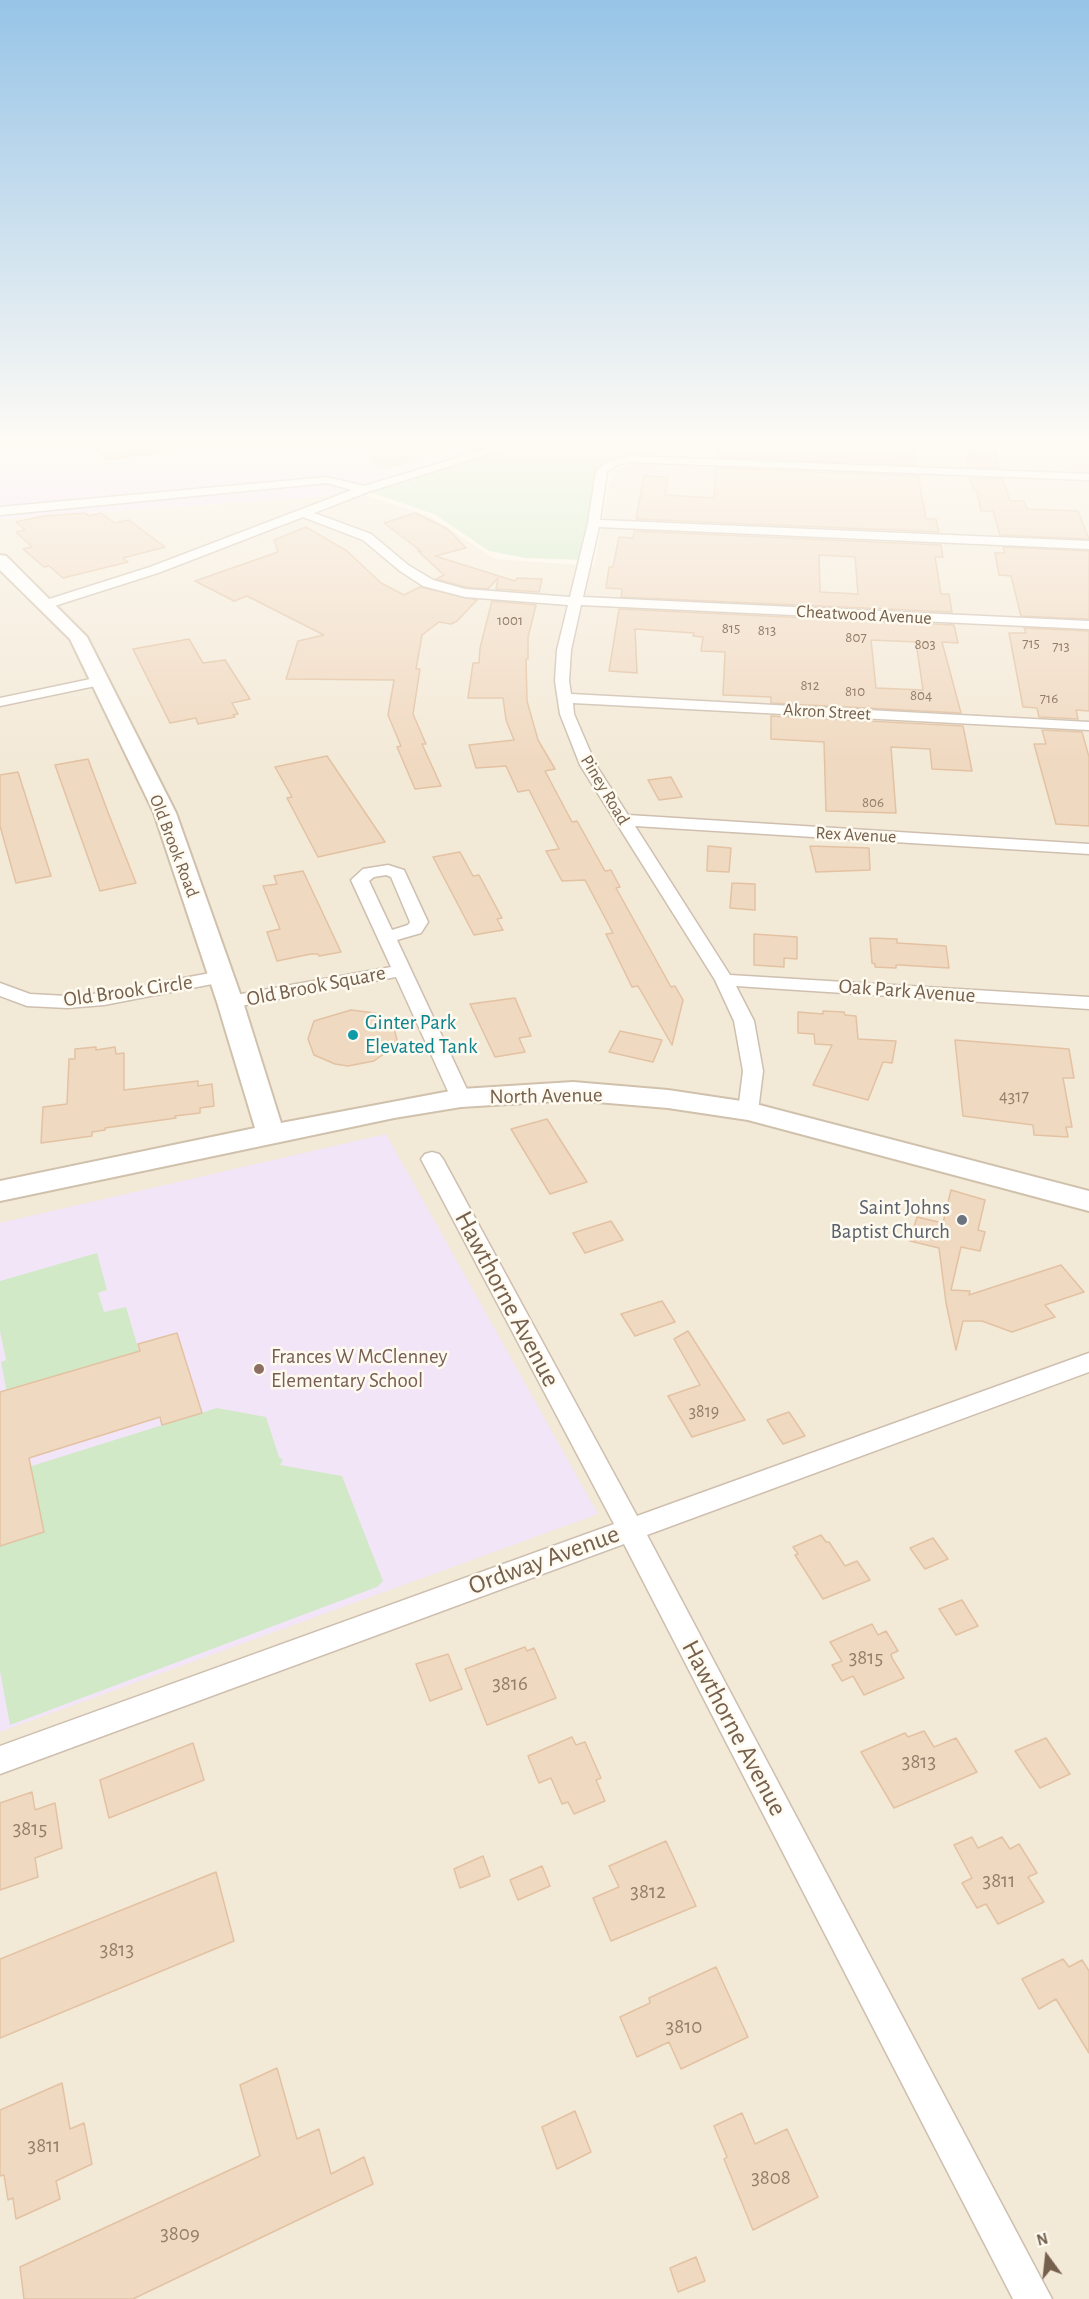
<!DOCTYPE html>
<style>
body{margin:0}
#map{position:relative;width:1089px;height:2299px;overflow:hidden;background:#fcf6e8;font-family:"Alegreya Sans",sans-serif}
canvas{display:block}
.north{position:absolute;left:1017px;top:2227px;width:60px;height:60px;-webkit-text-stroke:4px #fefaef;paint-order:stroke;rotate:345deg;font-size:16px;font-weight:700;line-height:24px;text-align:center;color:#75604d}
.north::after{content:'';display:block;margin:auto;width:21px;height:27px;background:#75604d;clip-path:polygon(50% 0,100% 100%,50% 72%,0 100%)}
</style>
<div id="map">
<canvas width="1089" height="2299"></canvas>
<div class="north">N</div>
</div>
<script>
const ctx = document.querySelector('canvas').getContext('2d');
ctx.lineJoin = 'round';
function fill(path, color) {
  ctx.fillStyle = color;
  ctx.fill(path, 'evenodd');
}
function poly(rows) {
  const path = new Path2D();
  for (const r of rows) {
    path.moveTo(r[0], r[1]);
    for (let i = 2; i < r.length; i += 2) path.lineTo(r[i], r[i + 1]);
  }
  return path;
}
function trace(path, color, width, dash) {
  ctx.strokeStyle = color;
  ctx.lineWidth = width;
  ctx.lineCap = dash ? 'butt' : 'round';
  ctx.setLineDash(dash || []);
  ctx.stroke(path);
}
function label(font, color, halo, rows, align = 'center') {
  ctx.font = font + ' "Alegreya Sans",sans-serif';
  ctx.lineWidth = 5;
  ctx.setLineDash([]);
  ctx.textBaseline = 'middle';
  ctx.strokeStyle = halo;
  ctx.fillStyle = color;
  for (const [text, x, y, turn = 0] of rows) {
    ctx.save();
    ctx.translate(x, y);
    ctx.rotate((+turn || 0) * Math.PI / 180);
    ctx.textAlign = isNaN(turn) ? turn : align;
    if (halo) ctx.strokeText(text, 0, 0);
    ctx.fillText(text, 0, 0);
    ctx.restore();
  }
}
fill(poly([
 [691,439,981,439,1089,443,1089,2299,0,2299,0,519,361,494,429,516,495,559,594,566,612,470,635,463,689,465]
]), '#f3e9d7');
fill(poly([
 [0,439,535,439,361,494,0,519],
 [386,1134,598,1514,0,1732,0,1223]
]), '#f3e5f8');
fill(poly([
 [353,439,497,439,380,470],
 [589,439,694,439,691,462,628,459,602,471,584,560,525,558,489,551,434,514,364,490,513,444,559,445],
 [97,1253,107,1290,98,1293,104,1312,126,1307,139,1351,25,1385,9,1404,1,1362,6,1360,0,1331,0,1281],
 [217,1408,266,1417,279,1457,283,1460,280,1465,342,1476,383,1581,377,1587,10,1725,0,1671,0,1546,44,1532,36,1491,22,1469]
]), '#d1e9c7');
const building = poly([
 [92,439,167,439,168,451,105,460,92,439],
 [736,439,912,443,916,465,717,457,719,443,735,444,736,439],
 [969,445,993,446,1000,468,967,467,966,456,971,456,969,445],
 [716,468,918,476,926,519,936,519,939,532,636,519,644,476,668,477,665,495,714,498,716,468],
 [970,478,1003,479,1010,501,1024,501,1027,509,1078,511,1089,539,1000,535,993,511,981,511,977,491,973,490,970,478],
 [85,513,89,516,101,513,115,523,129,520,165,547,123,558,128,562,63,578,49,566,44,567,23,549,32,547,16,532,25,530,16,522,43,516,85,513],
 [415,513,448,529,466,548,435,556,515,581,517,578,542,579,539,592,496,589,498,578,488,589,465,587,436,579,444,575,418,551,422,552,384,523,415,513],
 [306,527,347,551,381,583,404,595,420,587,477,600,457,621,451,624,439,622,422,635,416,669,420,669,413,714,426,744,422,744,441,786,415,789,397,747,401,746,388,715,394,680,286,679,298,641,324,635,247,596,234,601,195,581,278,552,274,540,306,527],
 [634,531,941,545,943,557,935,557,941,594,949,594,952,612,621,597,622,589,606,588,609,567,613,567,619,537,633,538,634,531],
 [819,555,855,557,858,594,820,592,819,555],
 [1003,547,1089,551,1089,619,1021,616,1011,576,999,575,995,553,1005,553,1003,547],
 [492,601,536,605,528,637,528,659,526,659,527,701,538,740,555,769,545,771,572,822,577,821,605,871,611,870,620,887,616,888,671,987,675,986,683,1000,672,1045,638,986,632,987,606,934,613,933,585,880,562,881,546,851,559,849,529,790,518,792,506,766,476,768,469,745,514,740,506,720,503,698,468,698,473,663,479,663,480,648,492,601],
 [619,609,954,625,958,643,942,642,961,713,771,703,771,697,723,695,725,652,701,651,703,637,693,636,694,633,635,629,637,673,609,671,619,609],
 [871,640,916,642,923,690,876,688,871,640],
 [1024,628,1089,631,1089,711,1076,710,1078,719,1039,717,1037,708,1023,707,1009,633,1026,633,1024,628],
 [189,639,203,663,225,660,250,699,232,703,238,714,233,715,235,717,198,724,196,718,170,723,133,649,189,639],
 [771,716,963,726,972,771,932,769,930,749,891,747,896,813,826,811,824,742,771,739,771,716],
 [1042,730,1082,732,1089,757,1089,826,1056,824,1034,744,1046,744,1042,730],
 [327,756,385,842,318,857,287,798,292,797,275,767,327,756],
 [88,759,109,815,136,883,100,891,55,765,88,759],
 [18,772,51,876,16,883,0,826,0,775,18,772],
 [671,777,682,797,659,800,648,780,671,777],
 [708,846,731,848,729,872,707,871,708,846],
 [810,846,869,848,870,870,816,872,810,846],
 [460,852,473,876,479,875,502,918,497,919,503,930,474,935,433,857,460,852],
 [303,871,341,952,319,956,318,954,311,954,277,961,267,932,280,929,263,886,277,884,274,876,303,871],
 [732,883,755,884,755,910,730,908,732,883],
 [754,934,797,937,797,959,784,958,784,967,754,965,754,934],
 [870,938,897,939,897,943,946,946,949,968,900,965,896,965,896,968,875,967,875,964,872,963,870,938],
 [515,998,531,1036,519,1038,525,1052,495,1057,470,1004,515,998],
 [351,1010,375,1013,393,1024,397,1040,392,1048,374,1061,348,1066,335,1064,314,1055,308,1039,314,1021,351,1010],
 [823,1011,844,1012,845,1015,856,1016,858,1039,896,1041,892,1063,883,1062,868,1100,813,1085,832,1045,815,1044,814,1034,798,1033,798,1012,823,1014,823,1011],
 [620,1031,662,1040,653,1062,609,1052,620,1031],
 [955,1040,1069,1049,1074,1078,1063,1078,1072,1127,1066,1127,1068,1137,1034,1135,1033,1125,963,1116,955,1040],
 [96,1047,96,1050,115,1047,116,1054,124,1053,124,1090,198,1081,198,1086,212,1084,214,1106,200,1108,200,1113,175,1116,176,1118,105,1128,105,1130,92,1132,92,1136,41,1143,43,1107,67,1104,69,1059,75,1059,75,1049,96,1047],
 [547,1119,587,1182,550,1194,511,1129,547,1119],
 [951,1190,985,1200,978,1230,985,1232,980,1251,961,1247,951,1290,970,1291,969,1295,1061,1265,1084,1292,1045,1305,1055,1317,1012,1332,982,1321,963,1321,956,1350,946,1303,939,1248,910,1241,917,1217,943,1223,951,1190],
 [611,1221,623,1240,585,1253,573,1233,611,1221],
 [662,1301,675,1322,635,1336,621,1314,662,1301],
 [688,1331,745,1420,692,1437,668,1396,700,1385,674,1339,688,1331],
 [177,1333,202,1413,162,1425,160,1417,29,1458,44,1532,0,1546,0,1392,140,1351,138,1344,177,1333],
 [789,1412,805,1436,783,1444,767,1420,789,1412],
 [821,1535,826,1542,829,1542,845,1566,857,1561,870,1580,823,1599,795,1555,798,1554,793,1547,821,1535],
 [933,1538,948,1559,925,1569,910,1548,933,1538],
 [962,1600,978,1626,956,1635,939,1609,962,1600],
 [872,1624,878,1635,886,1631,898,1651,891,1654,892,1658,904,1678,864,1695,853,1676,842,1681,832,1665,842,1661,830,1642,872,1624],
 [525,1647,527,1651,534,1648,556,1698,487,1725,465,1669,525,1647],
 [448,1654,462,1689,430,1701,416,1664,448,1654],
 [924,1731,934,1747,956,1738,977,1772,894,1808,861,1752,905,1733,908,1737,924,1731],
 [572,1737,576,1745,585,1742,601,1778,596,1780,605,1801,574,1814,568,1802,562,1804,551,1778,539,1783,528,1756,572,1737],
 [1046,1738,1070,1774,1040,1788,1015,1751,1046,1738],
 [193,1743,204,1780,109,1818,100,1780,193,1743],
 [32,1792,35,1810,55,1803,62,1848,35,1858,38,1877,0,1890,0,1803,32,1792],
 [972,1837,978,1848,1002,1837,1010,1849,1019,1844,1037,1873,1028,1877,1044,1902,998,1924,986,1904,977,1908,962,1883,972,1878,954,1845,972,1837],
 [666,1841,696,1906,611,1941,593,1898,619,1887,609,1866,666,1841],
 [483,1856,490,1876,460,1888,454,1869,483,1856],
 [542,1866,550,1886,518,1900,510,1880,542,1866],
 [216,1872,234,1941,0,2038,0,1959,216,1872],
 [1063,1959,1069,1967,1082,1960,1089,1971,1089,2053,1056,1999,1039,2009,1022,1979,1063,1959],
 [716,1967,748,2037,681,2069,669,2042,637,2057,620,2017,650,2003,649,1998,716,1967],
 [277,2068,297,2139,319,2129,331,2174,364,2157,373,2184,133,2299,24,2299,20,2267,260,2156,240,2085,277,2068],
 [62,2083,70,2129,84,2123,92,2164,56,2181,60,2199,16,2219,13,2198,8,2200,4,2175,0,2176,0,2110,62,2083],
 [575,2111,591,2152,557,2169,542,2127,575,2111],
 [742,2113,755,2144,787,2129,818,2197,753,2230,724,2159,727,2157,714,2126,742,2113],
 [696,2257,705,2281,678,2292,670,2268,696,2257]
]);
fill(building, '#f0d9c1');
trace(building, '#e2c2a2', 1.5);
const street = poly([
 [519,439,536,439,368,492,314,513,371,534,408,565,433,580,465,589,570,597,588,523,596,471,607,462,628,456,1089,474,1089,480,629,462,615,466,607,472,600,520,1089,541,1089,549,599,527,583,597,1089,621,1089,629,581,605,571,650,569,681,571,694,1089,722,1089,730,573,703,574,714,596,765,628,815,1089,844,1089,854,635,826,730,975,1089,997,1089,1009,736,986,754,1021,763,1071,758,1111,755,1116,741,1116,738,1111,743,1071,734,1021,715,980,580,765,560,714,555,681,557,650,568,605,465,597,423,586,400,571,363,540,303,517,158,573,48,608,43,607,43,601,150,567,352,490,327,483,0,515,0,507,327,477,364,486,519,439],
 [100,677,107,681,105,684,0,706,0,698,100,677],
 [388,865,404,870,428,922,421,933,397,940,471,1098,468,1103,454,1103,451,1098,396,977,230,1008,221,1002,230,996,391,967,351,880,363,869,388,865],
 [386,875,391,877,410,922,408,925,392,930,369,881,374,877,386,875],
 [221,971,228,973,230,977,228,981,104,1005,67,1008,27,1006,0,996,0,983,30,994,67,996,104,993,221,971],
 [432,1152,439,1154,443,1159,637,1516,1089,1353,1089,1372,647,1535,1052,2299,1013,2299,624,1544,0,1774,0,1746,614,1524,421,1159,425,1154,432,1152]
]);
const secondary = poly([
 [0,555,6,556,87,637,176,813,243,1002,281,1123,461,1089,573,1082,668,1090,748,1102,1089,1191,1089,1211,748,1120,668,1108,573,1100,461,1107,394,1118,0,1201,0,1181,255,1128,217,1002,154,813,70,639,0,570,0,555]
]);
trace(street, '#cebfaf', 3);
trace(secondary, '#d0c1ac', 4);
fill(street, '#fff');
fill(secondary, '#fff');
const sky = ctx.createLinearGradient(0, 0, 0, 761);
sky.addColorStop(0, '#97c4e7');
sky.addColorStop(0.58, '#fefbf5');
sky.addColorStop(1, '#fefbf500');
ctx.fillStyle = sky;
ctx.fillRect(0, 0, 1089, 761);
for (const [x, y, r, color] of [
 [353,1035,6,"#0f9aa8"],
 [962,1220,6,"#6b7280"],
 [259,1369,6,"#8d6e63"]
]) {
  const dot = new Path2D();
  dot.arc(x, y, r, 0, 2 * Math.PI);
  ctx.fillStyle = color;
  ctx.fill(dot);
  trace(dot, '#fefaef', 2);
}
label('15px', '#947e6a', null, [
 ["1001",510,620],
 ["815",731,628],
 ["813",767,630],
 ["807",856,637],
 ["715",1031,643],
 ["803",925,644],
 ["713",1061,646],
 ["812",810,685],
 ["810",855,691],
 ["804",921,695],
 ["716",1049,698],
 ["806",873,802]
]);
label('18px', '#75604d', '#fefaef', [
 ["Cheatwood Avenue",864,615,3],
 ["Akron Street",827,712,3],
 ["Piney Road",605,790,59],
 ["Rex Avenue",856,835,3],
 ["Old Brook Road",174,846,69]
]);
label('18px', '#947e6a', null, [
 ["4317",1014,1097],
 ["3819",704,1412]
]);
label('21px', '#75604d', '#fefaef', [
 ["Old Brook Square",316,986,-11],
 ["Old Brook Circle",128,991,-8],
 ["Oak Park Avenue",907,991,4],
 ["North Avenue",546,1096,-1]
]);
label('21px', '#0d838f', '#fefaef', [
 ["Ginter Park",365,1023],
 ["Elevated Tank",365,1047]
], 'left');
label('21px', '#5b616d', '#fefaef', [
 ["Saint Johns",950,1208],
 ["Baptist Church",950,1232]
], 'right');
label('21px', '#785e54', '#fefaef', [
 ["Frances W McClenney",271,1357],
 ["Elementary School",271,1381]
], 'left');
label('21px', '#947e6a', null, [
 ["3815",866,1658],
 ["3816",510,1684],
 ["3813",919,1762],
 ["3815",30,1829],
 ["3811",999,1881],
 ["3812",648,1892],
 ["3813",117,1950],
 ["3810",684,2027],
 ["3811",44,2146],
 ["3808",771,2178],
 ["3809",180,2234]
]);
label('26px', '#75604d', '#fefaef', [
 ["Hawthorne Avenue",507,1299,62],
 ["Ordway Avenue",544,1560,-20],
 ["Hawthorne Avenue",734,1728,62]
]);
</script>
